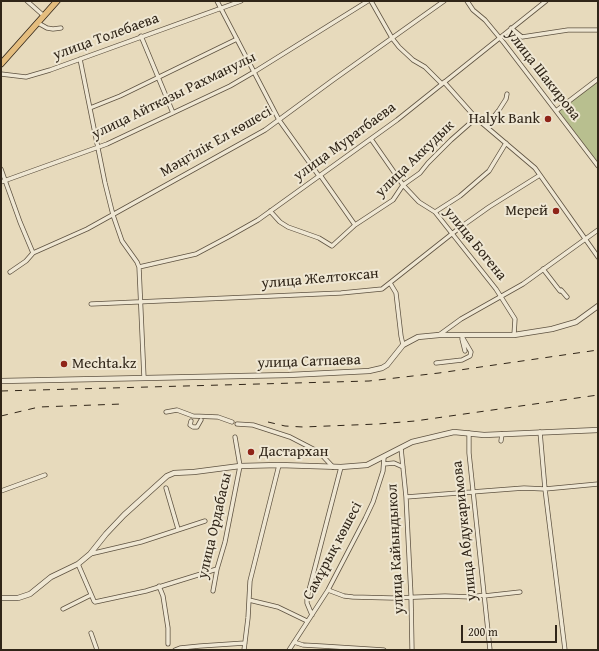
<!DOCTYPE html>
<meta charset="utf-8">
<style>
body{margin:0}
#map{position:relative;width:599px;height:651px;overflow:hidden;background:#e7dabc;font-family:"Gentium Book Plus",serif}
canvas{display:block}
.frame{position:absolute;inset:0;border:2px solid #302518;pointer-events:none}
.scale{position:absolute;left:461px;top:625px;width:96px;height:18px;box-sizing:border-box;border:2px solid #302518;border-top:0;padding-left:5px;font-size:12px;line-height:14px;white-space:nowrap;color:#302518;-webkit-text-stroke:3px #efe7d3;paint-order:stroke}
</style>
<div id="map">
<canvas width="599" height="651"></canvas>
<div class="frame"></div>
<div class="scale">200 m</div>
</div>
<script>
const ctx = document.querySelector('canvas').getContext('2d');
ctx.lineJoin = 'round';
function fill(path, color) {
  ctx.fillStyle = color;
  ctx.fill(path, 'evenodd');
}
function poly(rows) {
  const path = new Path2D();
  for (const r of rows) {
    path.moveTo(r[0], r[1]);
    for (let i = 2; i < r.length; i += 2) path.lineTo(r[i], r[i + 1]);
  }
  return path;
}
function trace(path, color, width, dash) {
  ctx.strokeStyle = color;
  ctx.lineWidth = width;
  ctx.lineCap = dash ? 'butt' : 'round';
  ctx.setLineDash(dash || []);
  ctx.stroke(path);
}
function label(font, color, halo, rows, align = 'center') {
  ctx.font = font + ' "Gentium Book Plus",serif';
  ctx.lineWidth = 4;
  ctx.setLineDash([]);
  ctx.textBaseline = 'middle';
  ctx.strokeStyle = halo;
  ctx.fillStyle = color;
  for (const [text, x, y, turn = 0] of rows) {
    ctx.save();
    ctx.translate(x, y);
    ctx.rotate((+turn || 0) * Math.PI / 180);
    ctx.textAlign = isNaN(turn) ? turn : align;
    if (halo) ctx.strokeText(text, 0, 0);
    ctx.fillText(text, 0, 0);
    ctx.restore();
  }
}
fill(poly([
 [598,77,598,163,559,111]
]), '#b8bf8f');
const minor = poly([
 [27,1,44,16],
 [217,1,279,120,319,176],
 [371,1,392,38,399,47,413,60,425,67,442,84],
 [467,1,473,10,485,20,504,43,598,166],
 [38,23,47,28,53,29,61,28],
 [511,28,522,37,568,30,598,30],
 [141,36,173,113],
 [80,59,105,183,113,215,122,241,137,262,139,267,144,378],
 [1,74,26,77,50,70,241,1],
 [444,82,476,118,535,168,598,257],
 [90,108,120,96,237,39],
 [556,111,598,79],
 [486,126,499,110,506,99,507,94],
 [371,139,403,185,419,202,435,212,496,289,515,319,514,335],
 [1,169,20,222,33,253],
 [320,175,355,225],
 [1,182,107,144,230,86,254,72,368,1],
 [270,211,280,222,288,227,319,238,332,246,355,225,393,200,403,185,420,173,428,163,451,140,476,118],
 [435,212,460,196,489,171,506,143],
 [139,267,196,254,228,237,258,220,397,120,546,1],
 [543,269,560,291],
 [10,272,26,261,33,253,87,229,265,130,333,80,444,1],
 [390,283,396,293,401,336,403,345],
 [561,290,567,297],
 [91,304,341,293,382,289,458,229,489,207,540,175],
 [439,335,461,319,523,284,598,230],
 [462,339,465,351],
 [436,363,462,360,470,356,471,352,461,335],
 [166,412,177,410,193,416,218,417,232,422],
 [191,421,190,425,193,427,197,427,201,420],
 [237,424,253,425,290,437,319,452,333,467],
 [540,432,545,489,565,650],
 [469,433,469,453,490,650],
 [501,441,502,434],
 [401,448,406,497,411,596,412,650],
 [384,464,394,463,403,467],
 [166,488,178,529],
 [1,491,45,475],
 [406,497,524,488,545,489,598,484],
 [90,554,141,542,205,521],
 [78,564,94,601,95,602,146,591,217,569],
 [159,586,163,596,168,628,168,644],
 [328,590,344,596,353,597,392,598,445,596,472,597,484,595],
 [213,591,217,569,225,542,240,466,235,437],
 [484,596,520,592],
 [249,600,278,607,307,621],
 [63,609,91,595],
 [312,615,307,603,307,598,341,467],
 [91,633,97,650],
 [294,642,303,645,321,646,384,650],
 [175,650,180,648,200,646,245,643],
 [244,650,248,618,250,581,279,465],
 [289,650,328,590,365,519,373,502,383,471,384,457]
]);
const tertiary = poly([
 [1,381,289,375,369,371,382,368,387,365,403,345,418,337,439,335,514,335,552,329,576,322,598,306],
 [1,598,18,598,30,594,51,577,78,564,90,554,106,534,124,515,167,476,174,473,194,472,240,466,279,465,341,467,367,465,412,442,454,432,484,435,598,430]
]);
const primary = poly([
 [1,64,57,1]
]);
trace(minor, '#5e5241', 5);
trace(tertiary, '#5e5241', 6);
trace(primary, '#302518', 7);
trace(minor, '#efe7d3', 3.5);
trace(tertiary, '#efe7d3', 4.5);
trace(primary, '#e4bd7e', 5.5);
trace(poly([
 [1,391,369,381,439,373,598,350],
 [1,416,39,407,122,404],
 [268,422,285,426,303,427,378,424,415,421,598,395]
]), '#302518', 1, [7, 7]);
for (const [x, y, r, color] of [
 [548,119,4,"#8f2418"],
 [556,211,4,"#8f2418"],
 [64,364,4,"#8f2418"],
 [251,452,4,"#8f2418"]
]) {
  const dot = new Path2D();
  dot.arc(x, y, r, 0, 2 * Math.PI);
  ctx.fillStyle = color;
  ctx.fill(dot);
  trace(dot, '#efe7d3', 1.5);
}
label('15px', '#302518', '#efe7d3', [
 ["улица Толебаева",106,37,-20],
 ["улица Шакирова",543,75,52],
 ["улица Айтказы Рахманулы",174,96,-26],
 ["Мәңгілік Ел көшесі",216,142,-30],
 ["улица Муратбаева",345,142,-36],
 ["улица Аккудык",415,159,-44],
 ["улица Богена",475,244,51],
 ["улица Желтоксан",320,279,-5],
 ["улица Сатпаева",309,362,-2],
 ["улица Ордабасы",215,526,-77],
 ["улица Абдукаримова",465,531,-96],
 ["улица Кайындыкол",396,549,-93],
 ["Самұрық көшесі",333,551,-62]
]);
label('15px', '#302518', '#efe7d3', [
 ["Halyk Bank",540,119],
 ["Мерей",548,211],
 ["Mechta.kz",72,364,"left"],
 ["Дастархан",259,452,"left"]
], 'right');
</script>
